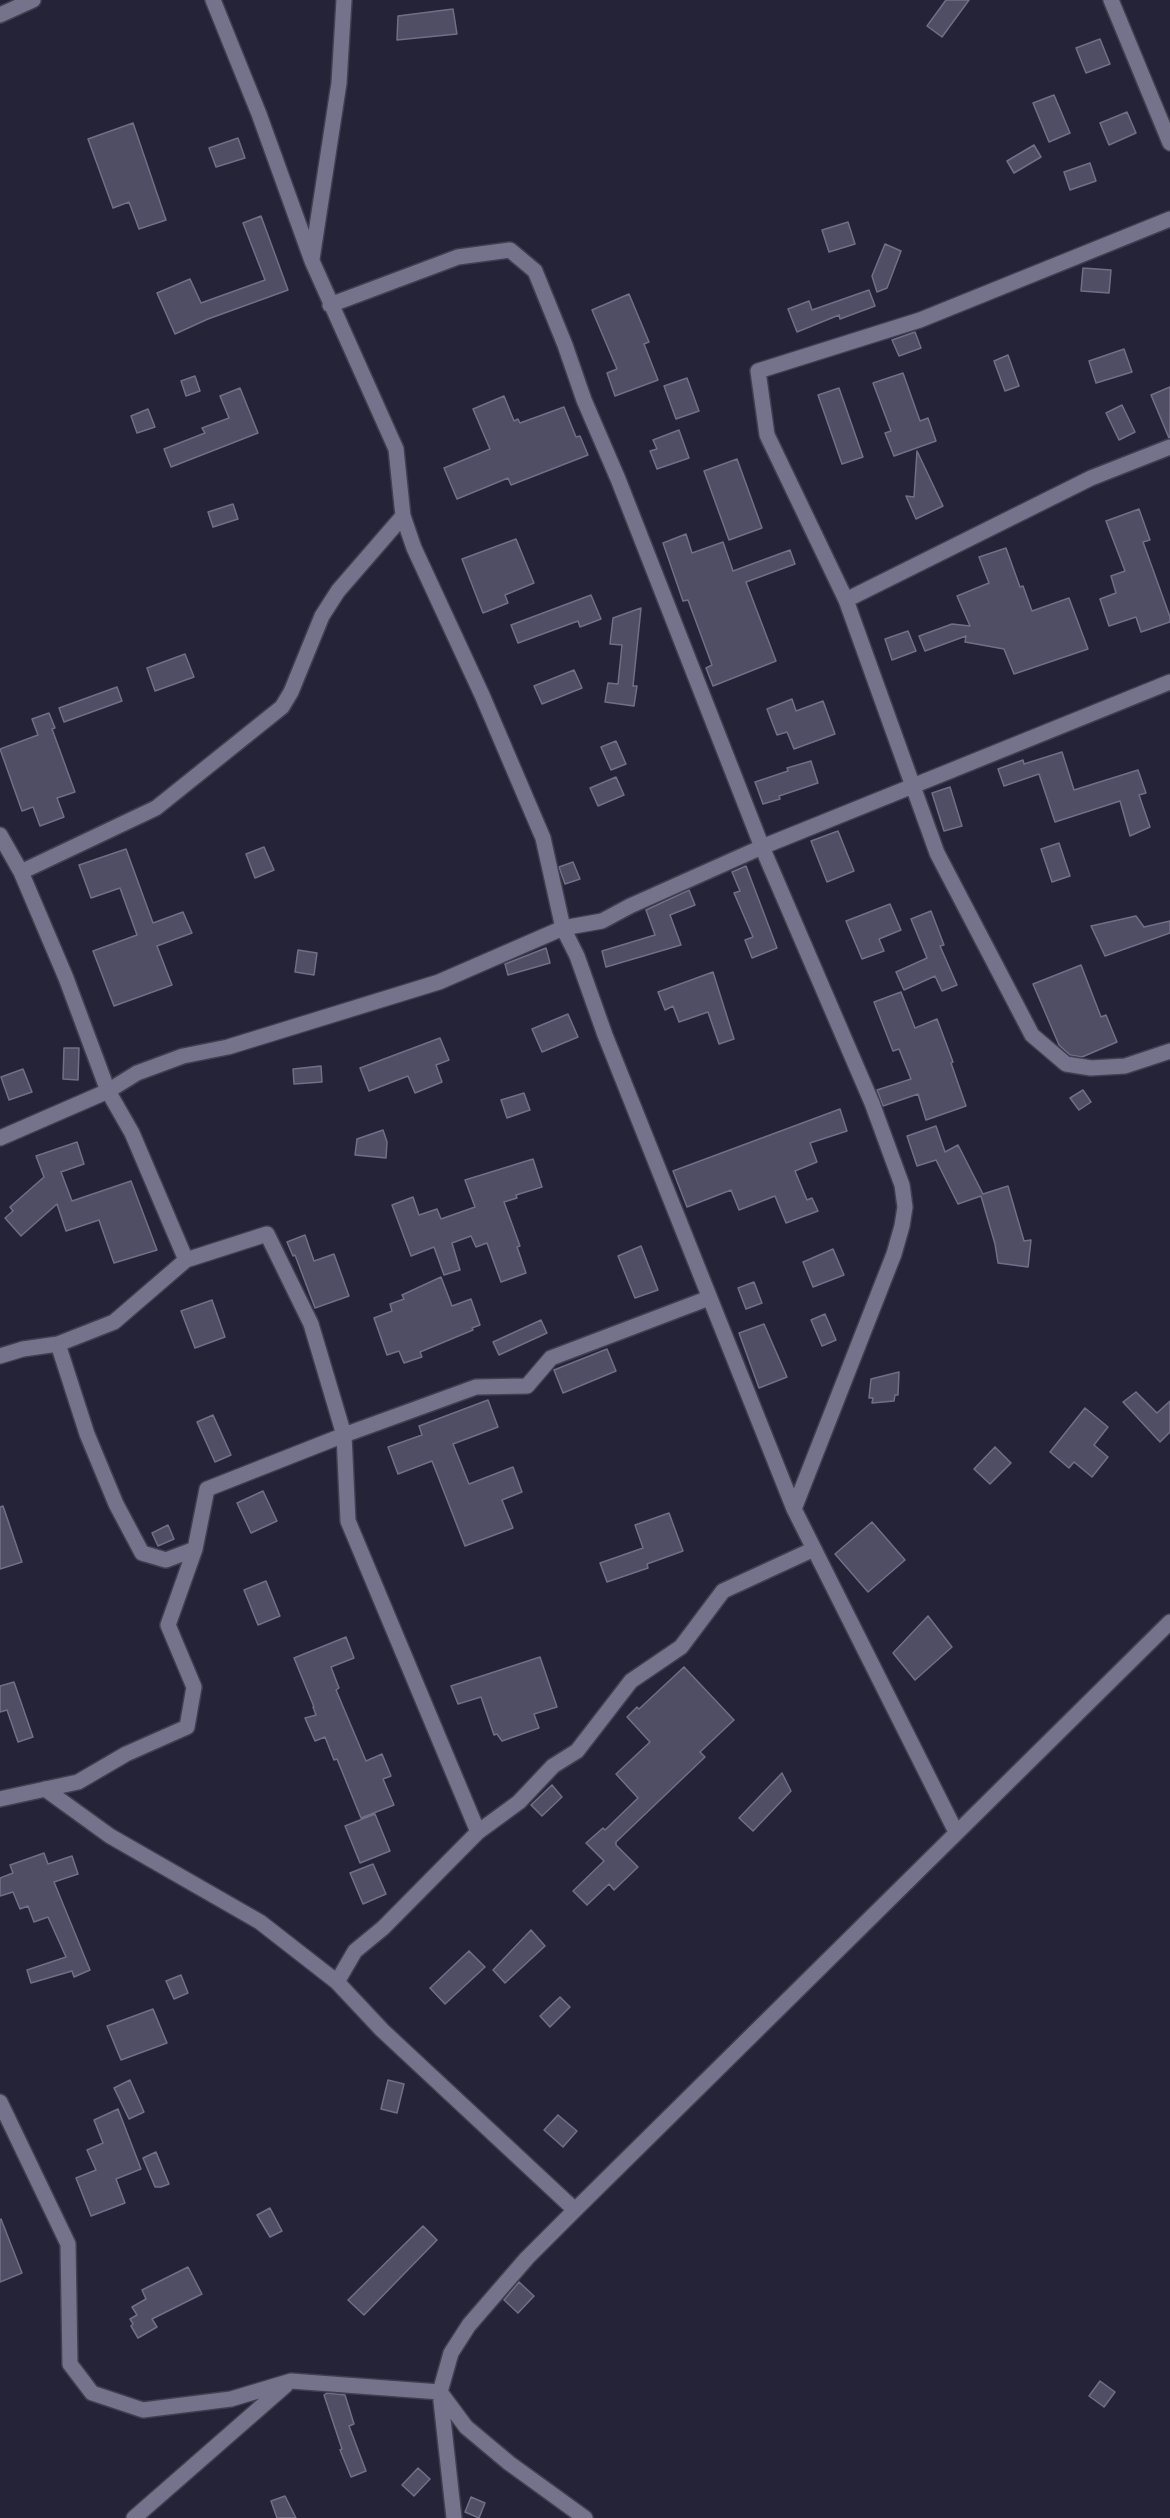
<!DOCTYPE html>
<style>
body{margin:0}
canvas{display:block;background:#252337}
</style>
<canvas width="1170" height="2518"></canvas>
<script>
const ctx = document.querySelector('canvas').getContext('2d');
ctx.lineJoin = 'round';
function fill(path, color) {
  ctx.fillStyle = color;
  ctx.fill(path, 'evenodd');
}
function poly(rows) {
  const path = new Path2D();
  for (const r of rows) {
    path.moveTo(r[0], r[1]);
    for (let i = 2; i < r.length; i += 2) path.lineTo(r[i], r[i + 1]);
  }
  return path;
}
function trace(path, color, width, dash) {
  ctx.strokeStyle = color;
  ctx.lineWidth = width;
  ctx.lineCap = dash ? 'butt' : 'round';
  ctx.setLineDash(dash || []);
  ctx.stroke(path);
}
const building = poly([
 [946,0,969,0,942,37,927,26,946,0],
 [453,9,457,34,397,40,398,16,453,9],
 [1100,39,1110,64,1086,73,1076,48,1100,39],
 [1054,95,1070,133,1049,142,1033,103,1054,95],
 [1127,112,1136,133,1109,145,1100,123,1127,112],
 [133,123,166,220,139,229,129,202,113,208,88,139,133,123],
 [238,138,245,158,216,167,209,148,238,138],
 [1034,145,1041,157,1014,173,1007,161,1034,145],
 [1090,163,1096,181,1070,190,1064,172,1090,163],
 [261,216,288,290,208,319,175,334,157,293,190,279,201,303,265,280,243,223,261,216],
 [848,222,855,244,829,252,822,230,848,222],
 [885,244,901,251,887,288,877,292,872,276,885,244],
 [1083,268,1111,270,1109,293,1081,291,1083,268],
 [869,290,875,306,840,319,839,315,797,332,788,309,809,301,812,310,869,290],
 [629,294,649,342,644,344,658,380,615,396,607,373,617,369,592,310,629,294],
 [915,332,921,348,899,356,892,340,915,332],
 [1124,349,1132,372,1096,383,1089,361,1124,349],
 [1008,355,1019,386,1005,391,994,361,1008,355],
 [903,373,920,421,928,418,936,441,894,456,885,433,891,431,873,383,903,373],
 [195,376,200,391,186,396,181,381,195,376],
 [687,378,699,411,676,419,664,386,687,378],
 [1170,387,1170,437,1169,438,1151,395,1170,387],
 [240,388,258,433,171,467,164,449,205,433,202,428,229,418,220,396,240,388],
 [839,388,863,457,842,464,818,395,839,388],
 [504,396,514,421,518,419,520,423,564,407,576,437,580,436,588,455,511,485,508,478,457,499,444,468,490,449,473,409,504,396],
 [1122,405,1135,432,1119,440,1106,413,1122,405],
 [148,409,155,427,137,433,131,416,148,409],
 [679,430,689,458,657,469,650,451,657,449,653,440,679,430],
 [917,451,943,506,916,519,906,496,914,497,917,451],
 [737,459,762,528,729,540,704,471,737,459],
 [233,504,238,519,213,527,208,512,233,504],
 [1139,509,1150,540,1143,542,1170,617,1170,622,1141,632,1136,617,1109,626,1100,599,1116,593,1111,576,1125,571,1106,521,1139,509],
 [686,534,692,553,723,542,733,571,790,550,795,564,746,582,776,661,713,686,706,668,712,665,688,600,683,601,663,543,686,534],
 [516,539,534,583,505,595,508,603,483,613,462,559,516,539],
 [1006,548,1020,587,1023,586,1032,611,1069,598,1088,649,1014,674,1004,649,965,642,966,636,925,651,919,636,952,624,970,626,957,596,989,583,979,557,1006,548],
 [591,595,601,619,580,627,578,621,518,643,511,625,591,595],
 [641,608,633,686,637,686,634,706,605,702,608,683,618,684,622,645,610,644,613,618,641,608],
 [908,631,916,651,892,660,885,639,908,631],
 [185,654,194,677,155,691,147,668,185,654],
 [574,670,582,688,542,704,534,686,574,670],
 [117,687,122,701,64,722,59,708,117,687],
 [792,699,796,711,823,701,835,734,794,749,787,732,777,735,767,709,792,699],
 [49,713,55,728,52,729,75,792,57,798,64,817,40,826,33,807,22,811,0,749,38,735,32,719,49,713],
 [616,741,626,764,611,770,601,747,616,741],
 [1062,752,1074,790,1138,770,1146,793,1139,795,1150,827,1130,836,1120,801,1055,822,1039,774,1004,786,998,769,1023,760,1024,764,1062,752],
 [811,761,818,783,779,796,780,799,763,804,755,782,788,771,787,768,811,761],
 [616,777,624,795,598,806,590,788,616,777],
 [950,787,962,826,944,831,932,793,950,787],
 [838,831,854,871,827,882,811,841,838,831],
 [1059,843,1070,876,1052,882,1041,849,1059,843],
 [264,847,274,870,255,878,246,854,264,847],
 [126,849,153,923,183,912,192,933,157,946,172,985,114,1006,93,951,137,935,120,888,91,898,79,865,126,849],
 [573,862,580,879,565,884,559,867,573,862],
 [746,866,777,948,752,958,745,940,753,937,734,893,740,891,732,872,746,866],
 [689,890,695,905,670,915,681,945,606,967,602,951,655,935,646,910,689,890],
 [890,904,901,930,879,939,884,951,862,959,846,921,890,904],
 [931,911,944,945,940,946,957,985,942,991,935,976,904,990,896,972,927,958,911,919,931,911],
 [1136,916,1144,927,1170,921,1170,933,1105,956,1091,926,1136,916],
 [546,948,550,963,508,975,505,964,546,948],
 [298,950,317,953,314,975,295,972,298,950],
 [1081,965,1101,1017,1106,1015,1117,1042,1082,1057,1070,1055,1059,1045,1033,984,1081,965],
 [713,972,734,1039,719,1044,708,1012,679,1022,673,1006,665,1010,658,992,713,972],
 [901,992,915,1028,937,1019,953,1062,951,1063,966,1106,926,1120,918,1094,883,1106,877,1090,911,1079,899,1049,893,1051,874,1002,901,992],
 [568,1014,578,1037,542,1052,532,1029,568,1014],
 [440,1038,449,1060,436,1065,442,1082,415,1093,408,1076,369,1091,360,1068,440,1038],
 [64,1048,79,1048,78,1080,63,1079,64,1048],
 [321,1066,322,1082,294,1084,293,1069,321,1066],
 [23,1069,32,1092,9,1100,1,1077,23,1069],
 [1083,1090,1091,1102,1079,1110,1070,1098,1083,1090],
 [524,1093,530,1110,507,1118,501,1100,524,1093],
 [840,1109,847,1131,810,1143,817,1162,795,1171,807,1200,812,1198,818,1211,786,1223,775,1196,739,1210,731,1190,687,1207,673,1171,840,1109],
 [936,1126,945,1152,958,1145,983,1194,1008,1186,1024,1241,1031,1240,1028,1267,998,1263,995,1244,981,1196,958,1204,936,1160,917,1166,907,1136,936,1126],
 [383,1130,387,1142,386,1158,355,1155,357,1139,383,1130],
 [77,1142,84,1164,61,1172,72,1201,131,1181,157,1250,114,1263,99,1220,66,1231,57,1204,21,1236,5,1218,13,1211,10,1207,44,1177,36,1156,77,1142],
 [533,1159,542,1187,516,1195,517,1198,504,1202,520,1246,517,1247,526,1273,501,1282,487,1243,476,1247,471,1236,452,1243,460,1270,444,1275,434,1247,411,1256,392,1205,413,1197,419,1215,437,1209,441,1219,475,1207,465,1180,533,1159],
 [305,1235,314,1261,334,1254,349,1296,315,1308,295,1255,293,1256,287,1242,305,1235],
 [641,1246,658,1290,635,1298,618,1256,641,1246],
 [833,1249,844,1275,813,1287,803,1262,833,1249],
 [441,1277,452,1306,471,1299,480,1325,472,1328,473,1330,420,1352,422,1357,404,1363,399,1351,387,1355,374,1318,392,1311,390,1304,404,1299,402,1295,441,1277],
 [754,1282,762,1303,746,1309,738,1288,754,1282],
 [212,1300,225,1337,195,1348,181,1311,212,1300],
 [825,1314,836,1340,822,1346,811,1320,825,1314],
 [541,1320,547,1333,499,1355,493,1342,541,1320],
 [764,1324,787,1377,759,1388,739,1333,764,1324],
 [607,1349,616,1371,563,1393,554,1370,607,1349],
 [899,1372,898,1395,895,1395,894,1401,872,1403,873,1398,869,1398,871,1379,899,1372],
 [1136,1392,1157,1413,1170,1401,1170,1432,1160,1442,1123,1402,1136,1392],
 [488,1400,498,1427,453,1444,469,1484,513,1467,522,1492,502,1500,513,1528,465,1546,432,1461,398,1474,388,1447,422,1435,419,1426,488,1400],
 [1085,1408,1108,1427,1094,1445,1108,1457,1092,1477,1074,1462,1069,1468,1050,1452,1085,1408],
 [213,1415,231,1455,215,1462,197,1422,213,1415],
 [995,1447,1011,1463,990,1484,974,1469,995,1447],
 [263,1491,277,1521,251,1533,237,1503,263,1491],
 [3,1506,22,1562,0,1569,0,1507,3,1506],
 [669,1513,683,1551,647,1564,648,1568,607,1582,600,1563,643,1548,635,1525,669,1513],
 [872,1522,905,1560,868,1592,835,1554,872,1522],
 [168,1525,174,1539,158,1546,152,1533,168,1525],
 [266,1581,280,1616,258,1625,244,1590,266,1581],
 [928,1616,952,1647,915,1680,893,1653,928,1616],
 [346,1637,354,1658,331,1667,339,1688,336,1690,366,1761,382,1754,391,1776,383,1779,394,1805,361,1818,337,1759,334,1760,325,1737,315,1741,305,1718,316,1715,313,1707,314,1707,294,1658,346,1637],
 [540,1657,557,1707,534,1714,539,1728,502,1741,497,1734,494,1735,481,1697,458,1704,451,1686,540,1657],
 [684,1667,734,1720,700,1752,705,1757,616,1842,616,1845,638,1867,614,1890,609,1884,587,1905,573,1891,604,1861,586,1843,603,1828,605,1830,638,1798,616,1774,650,1742,627,1717,637,1707,639,1709,684,1667],
 [14,1682,33,1737,18,1742,7,1710,0,1712,0,1686,14,1682],
 [782,1773,791,1791,753,1831,739,1818,782,1773],
 [552,1785,562,1797,542,1816,531,1805,552,1785],
 [375,1814,390,1851,360,1863,345,1826,375,1814],
 [44,1853,48,1864,72,1856,78,1874,54,1882,90,1970,74,1977,72,1971,31,1983,27,1970,66,1957,48,1917,34,1922,28,1906,20,1909,13,1892,0,1896,0,1878,13,1873,10,1865,44,1853],
 [373,1864,386,1894,363,1904,350,1873,373,1864],
 [531,1930,545,1946,505,1983,493,1970,531,1930],
 [469,1951,485,1967,445,2004,430,1988,469,1951],
 [181,1975,188,1993,174,1999,166,1981,181,1975],
 [560,1997,570,2007,550,2027,540,2016,560,1997],
 [153,2009,167,2043,121,2060,107,2026,153,2009],
 [130,2080,144,2112,129,2119,114,2088,130,2080],
 [388,2080,404,2084,397,2113,381,2109,388,2080],
 [118,2109,141,2169,116,2179,125,2203,91,2216,76,2178,96,2170,87,2150,103,2143,94,2120,118,2109],
 [558,2115,577,2131,563,2147,544,2130,558,2115],
 [156,2152,169,2184,161,2187,155,2187,143,2158,156,2152],
 [270,2208,282,2231,270,2237,257,2215,270,2208],
 [1,2219,22,2273,0,2282,0,2220,1,2219],
 [423,2226,437,2240,364,2315,348,2300,423,2226],
 [188,2267,202,2294,152,2319,157,2327,138,2338,131,2326,133,2324,130,2319,137,2315,132,2307,146,2299,142,2290,188,2267],
 [519,2282,534,2296,518,2313,504,2300,519,2282],
 [1100,2381,1115,2392,1104,2407,1089,2396,1100,2381],
 [327,2393,345,2395,354,2424,349,2426,366,2471,351,2477,340,2450,342,2449,324,2395,327,2393],
 [418,2468,430,2479,414,2496,402,2485,418,2468],
 [285,2496,296,2518,277,2518,271,2501,285,2496],
 [471,2497,485,2503,479,2518,465,2512,471,2497]
]);
fill(building, '#504e64');
trace(building, '#716f87', 1.5);
const minor = poly([
 [1111,0,1170,143],
 [0,15,33,0],
 [1170,219,920,320,758,371,767,435,846,600,937,853,1032,1035,1066,1064,1091,1068,1125,1066,1170,1051],
 [312,259,339,83,344,0],
 [330,305,458,257,510,250,535,271,565,345,584,400,618,479,762,847,872,1103,902,1185,905,1207,902,1226,894,1254,794,1509],
 [846,600,1091,478,1170,447],
 [0,835,21,872,66,978,108,1091,132,1133,186,1260,267,1234,311,1324,344,1435,476,1387,527,1386,551,1358,709,1298],
 [21,872,156,808,282,707,291,692,322,616,338,591,403,516],
 [0,1138,108,1091,137,1073,183,1056,228,1047,439,982,563,928,543,838,482,695,414,548,403,516,396,449,312,261,259,114,213,0],
 [0,1356,23,1349,58,1344,114,1322,186,1260],
 [195,1549,207,1489,344,1435,348,1521,478,1832],
 [45,1789,110,1836,260,1922,337,1982,382,2030,575,2210],
 [0,1799,78,1782,126,1754,187,1727,194,1687,168,1625,195,1549,166,1560,142,1553,116,1504,87,1434,58,1344],
 [956,1832,794,1509,605,1035,577,956,563,928,602,921,630,906,762,847,1170,682],
 [337,1982,355,1951,383,1928,478,1832,519,1802,553,1766,577,1751,631,1681,681,1647,723,1591,814,1549],
 [0,2102,68,2244,70,2364,92,2393,143,2410,231,2399,291,2381,440,2392,454,2518],
 [134,2518,286,2385],
 [585,2518,509,2463,466,2427,440,2392,451,2353,469,2325,527,2258,575,2210,1170,1622]
]);
trace(minor, '#413e50', 18);
trace(minor, '#75738b', 15);
</script>
